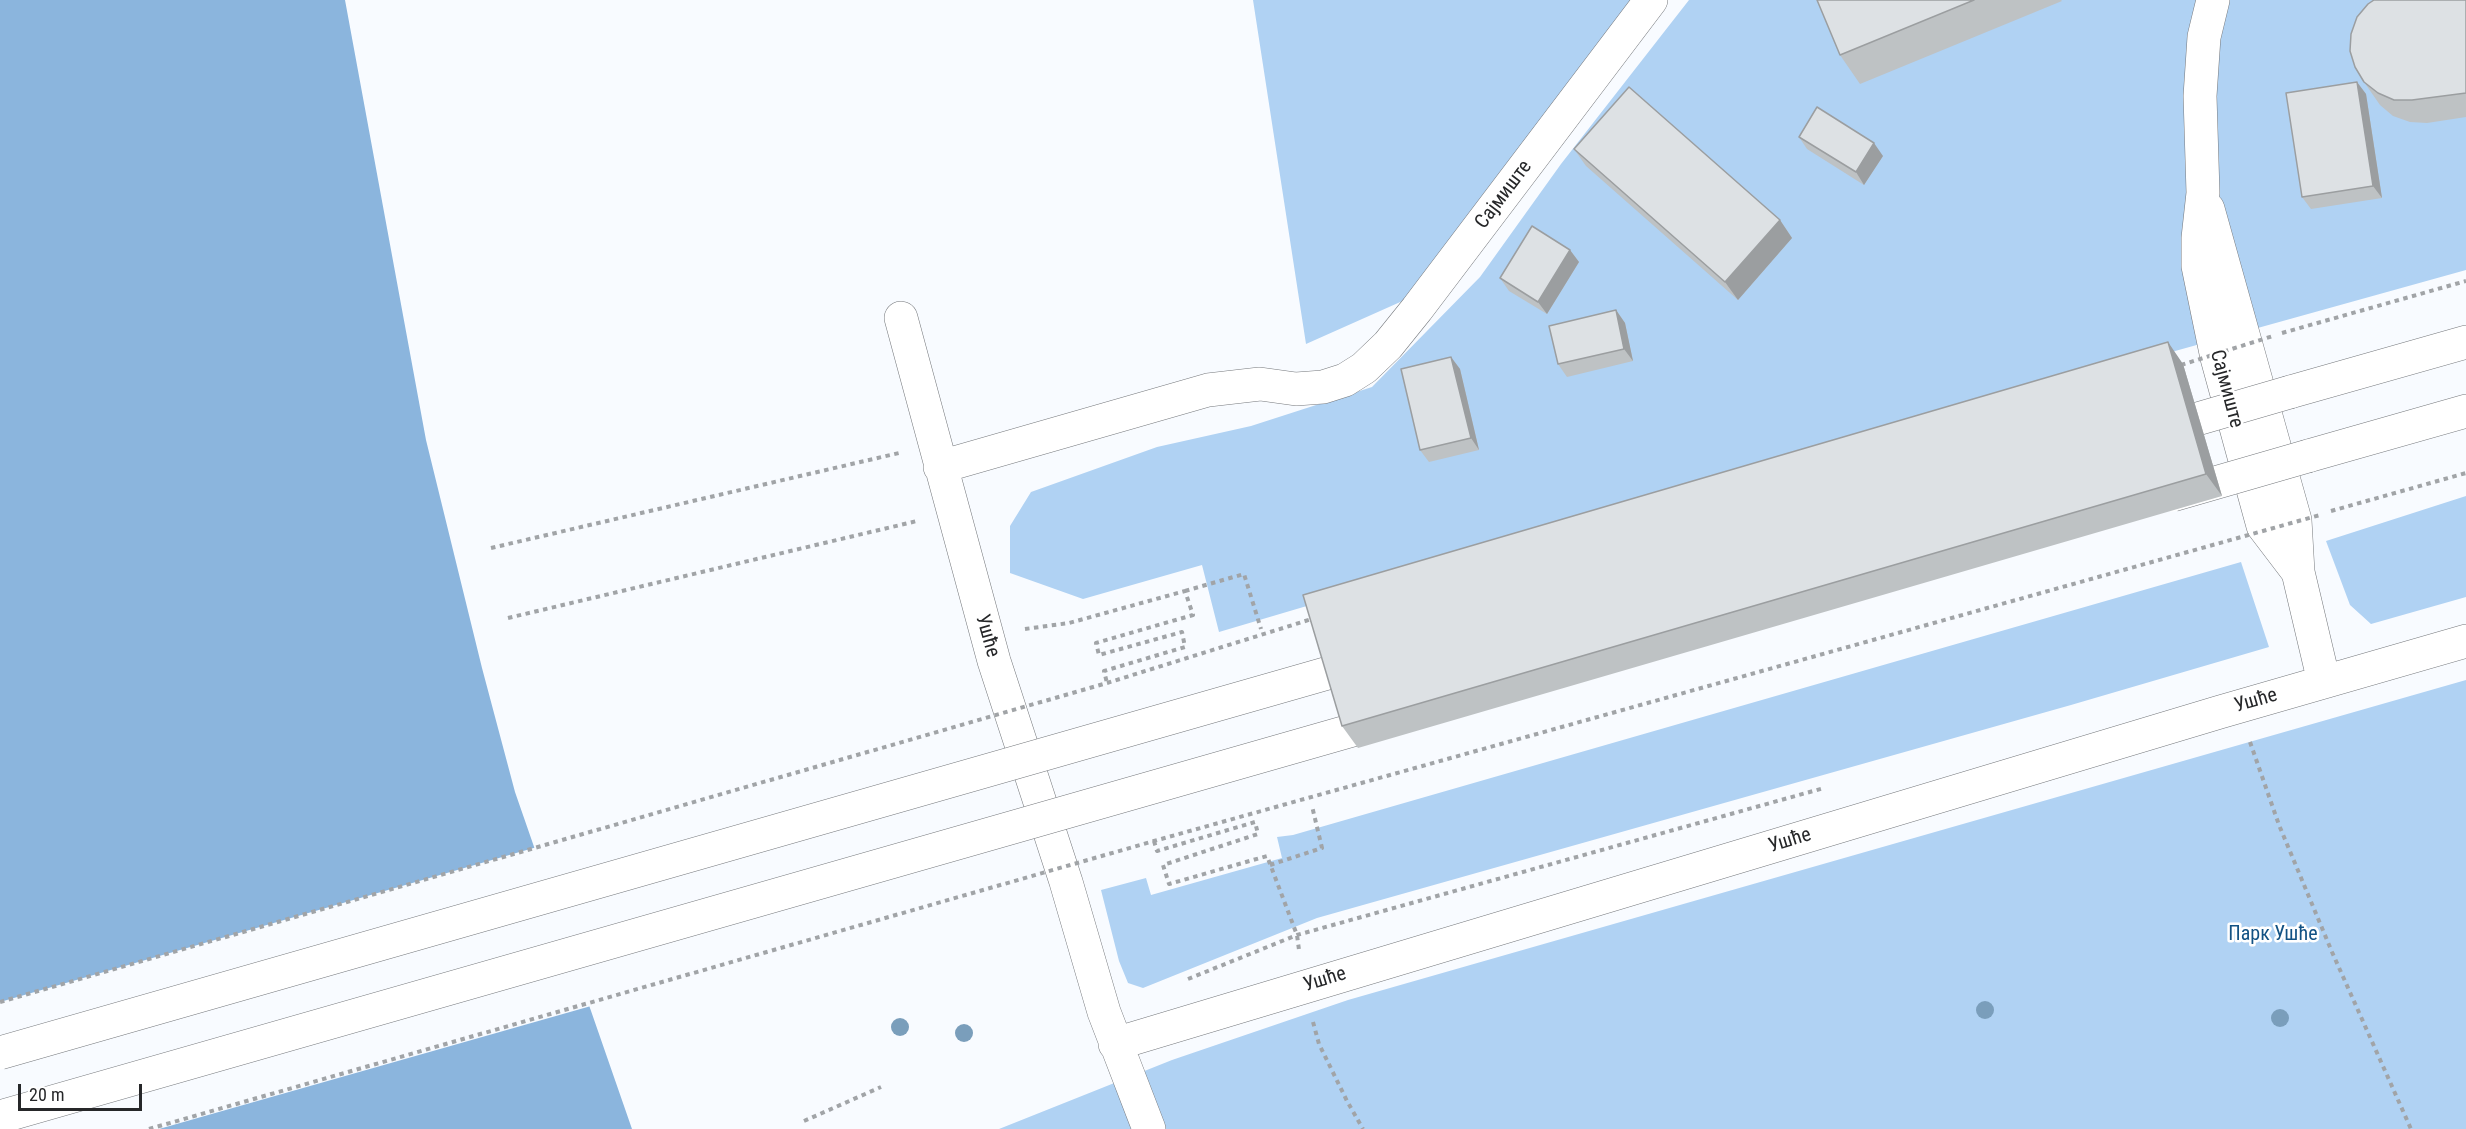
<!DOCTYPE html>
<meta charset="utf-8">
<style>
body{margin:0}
#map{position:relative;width:2466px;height:1129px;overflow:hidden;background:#f8fbff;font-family:"Roboto Condensed",sans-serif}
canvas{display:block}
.scale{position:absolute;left:18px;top:1084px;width:124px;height:27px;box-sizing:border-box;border:3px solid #262729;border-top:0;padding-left:8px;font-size:18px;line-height:21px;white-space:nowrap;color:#262729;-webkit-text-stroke:4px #fff;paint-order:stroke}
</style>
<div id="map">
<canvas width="2466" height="1129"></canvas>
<div class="scale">20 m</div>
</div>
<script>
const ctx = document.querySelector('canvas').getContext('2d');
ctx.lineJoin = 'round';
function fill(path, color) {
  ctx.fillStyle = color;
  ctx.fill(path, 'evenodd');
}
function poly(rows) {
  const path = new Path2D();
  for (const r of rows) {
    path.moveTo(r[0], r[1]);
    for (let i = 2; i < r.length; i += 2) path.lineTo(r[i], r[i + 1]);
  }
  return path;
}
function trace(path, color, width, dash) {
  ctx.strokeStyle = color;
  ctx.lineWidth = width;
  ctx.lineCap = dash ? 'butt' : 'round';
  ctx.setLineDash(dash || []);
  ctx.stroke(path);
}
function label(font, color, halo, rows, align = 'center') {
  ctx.font = font + ' "Roboto Condensed",sans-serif';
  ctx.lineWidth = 5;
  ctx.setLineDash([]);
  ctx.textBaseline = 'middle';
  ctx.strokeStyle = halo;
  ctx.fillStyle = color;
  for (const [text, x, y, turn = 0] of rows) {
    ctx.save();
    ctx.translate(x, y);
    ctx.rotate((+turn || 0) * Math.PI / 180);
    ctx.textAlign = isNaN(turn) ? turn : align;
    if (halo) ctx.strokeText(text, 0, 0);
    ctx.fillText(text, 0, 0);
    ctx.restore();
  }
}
fill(poly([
 [1253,0,1634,0,1407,299,1306,344],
 [1689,0,2466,0,2466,270,2053,385,1219,632,1202,565,1083,599,1010,573,1010,526,1031,492,1157,447,1251,426,1372,387,1480,277,1561,164],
 [2466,496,2466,597,2371,624,2350,605,2326,541],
 [2241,562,2269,647,2071,705,1317,918,1143,988,1128,983,1119,961,1101,890,1146,878,1151,895,1282,858,1277,837,1293,835],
 [2466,680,2466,1129,999,1129,1172,1060,1348,1000]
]), '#b0d2f3');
fill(poly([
 [0,0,345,0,426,440,482,668,515,792,632,1129,0,1129]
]), '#8bb5dd');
fill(poly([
 [537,847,591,1006,159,1129,0,1129,0,1002]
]), '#f8fbff');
const street = poly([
 [2213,0,2204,37,2200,96,2203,193,2198,238,2198,266,2217,358,2263,526,2298,572],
 [2208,209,2295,520,2298,572,2324,682],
 [901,318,994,661,1066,882,1104,1012,1149,1129],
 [940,467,1208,390,1260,384,1296,389,1323,387,1345,380,1364,368,1388,345,1417,309,1651,0],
 [1115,1044,2220,712,2466,641]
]);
const secondary = poly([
 [2290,392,2466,342],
 [2308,456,2466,411]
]);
trace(street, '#76797d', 34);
trace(secondary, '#76797d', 34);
trace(poly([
 [2282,333,2466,281],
 [2331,511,2466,473],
 [491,548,899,453],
 [1185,591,1244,574,1261,629],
 [508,618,917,521],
 [1025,629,1069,623,1185,591,1193,615,1096,643,1099,655,1182,632,1185,647,1104,671,1107,683],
 [2250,742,2279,825,2332,952,2411,1129],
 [1154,841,1157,851,1255,822,1258,834,1163,865,1169,884,1267,856,1297,935,1299,950],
 [1270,865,1322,848,1312,806],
 [1188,979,1297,935,1824,788],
 [1313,1022,1319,1044,1347,1101,1363,1129],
 [804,1121,881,1087]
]), '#a1a4a7', 4, [4.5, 4.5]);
trace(street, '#fff', 33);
trace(secondary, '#fff', 33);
const secondaryBridge = poly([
 [2156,431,2290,392],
 [2173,495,2308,456],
 [0,1053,1370,661],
 [0,1117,1388,720]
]);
trace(secondaryBridge, '#76797d', 34, []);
trace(poly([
 [2181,365,2273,336],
 [0,1002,1107,683,1315,618],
 [149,1129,1154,841,2320,515]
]), '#a1a4a7', 4, [4.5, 4.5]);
trace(secondaryBridge, '#fff', 33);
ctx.fillStyle = '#7a9ebb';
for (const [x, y] of [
 [1985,1010],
 [2280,1018],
 [900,1027],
 [964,1033]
]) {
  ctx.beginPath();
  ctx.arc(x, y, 9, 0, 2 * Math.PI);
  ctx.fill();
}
fill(poly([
 [1817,0,2061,0,2062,1,1860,84,1840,55],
 [2466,0,2466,117,2427,123,2410,122,2393,116,2380,105,2364,82],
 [2357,82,2366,94,2382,198,2311,209,2302,197],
 [1799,137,1883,156,1864,185,1807,149],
 [1574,149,1780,220,1792,238,1738,300,1586,166],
 [1570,250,1579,262,1547,314,1509,291,1500,278],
 [1616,310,1625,323,1633,361,1567,377,1558,364],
 [1451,357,1460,369,1479,450,1429,462,1420,450],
 [2183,364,2222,496,1358,748,1342,726]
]), '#bec2c4');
fill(poly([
 [2357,82,2366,94,2382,198,2373,186],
 [1874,143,1883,156,1864,185,1856,172],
 [1780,220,1792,238,1738,300,1725,282],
 [1570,250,1579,262,1547,314,1538,302],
 [1616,310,1625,323,1633,361,1624,349],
 [2168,342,2183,364,2222,496,2206,474],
 [1451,357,1460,369,1479,450,1471,438]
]), '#9b9ea0');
const building = poly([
 [1817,0,1974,0,1840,55,1817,0],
 [2374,0,2466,0,2466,93,2412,100,2394,100,2378,93,2364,82,2355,67,2350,51,2351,34,2357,17,2368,4,2374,0],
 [2357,82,2373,186,2302,197,2286,93,2357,82],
 [1629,87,1780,220,1725,282,1574,149,1629,87],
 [1817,107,1874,143,1856,172,1799,137,1817,107],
 [1532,226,1570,250,1538,302,1500,278,1532,226],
 [1616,310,1624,349,1558,364,1549,326,1616,310],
 [2168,342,2206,474,1342,726,1303,595,2168,342],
 [1451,357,1471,438,1420,450,1401,369,1451,357]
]);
fill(building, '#dde1e4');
trace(building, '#9b9ea0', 1.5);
label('20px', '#262729', '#fff', [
 ["Сајмиште",1504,195,-53],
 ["Сајмиште",2226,389,75],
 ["Ушће",987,636,74],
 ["Ушће",2256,701,-16],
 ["Ушће",1790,841,-17],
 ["Ушће",1325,980,-17]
]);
label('20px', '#125284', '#fff', [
 ["Парк Ушће",2273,935]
]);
</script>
